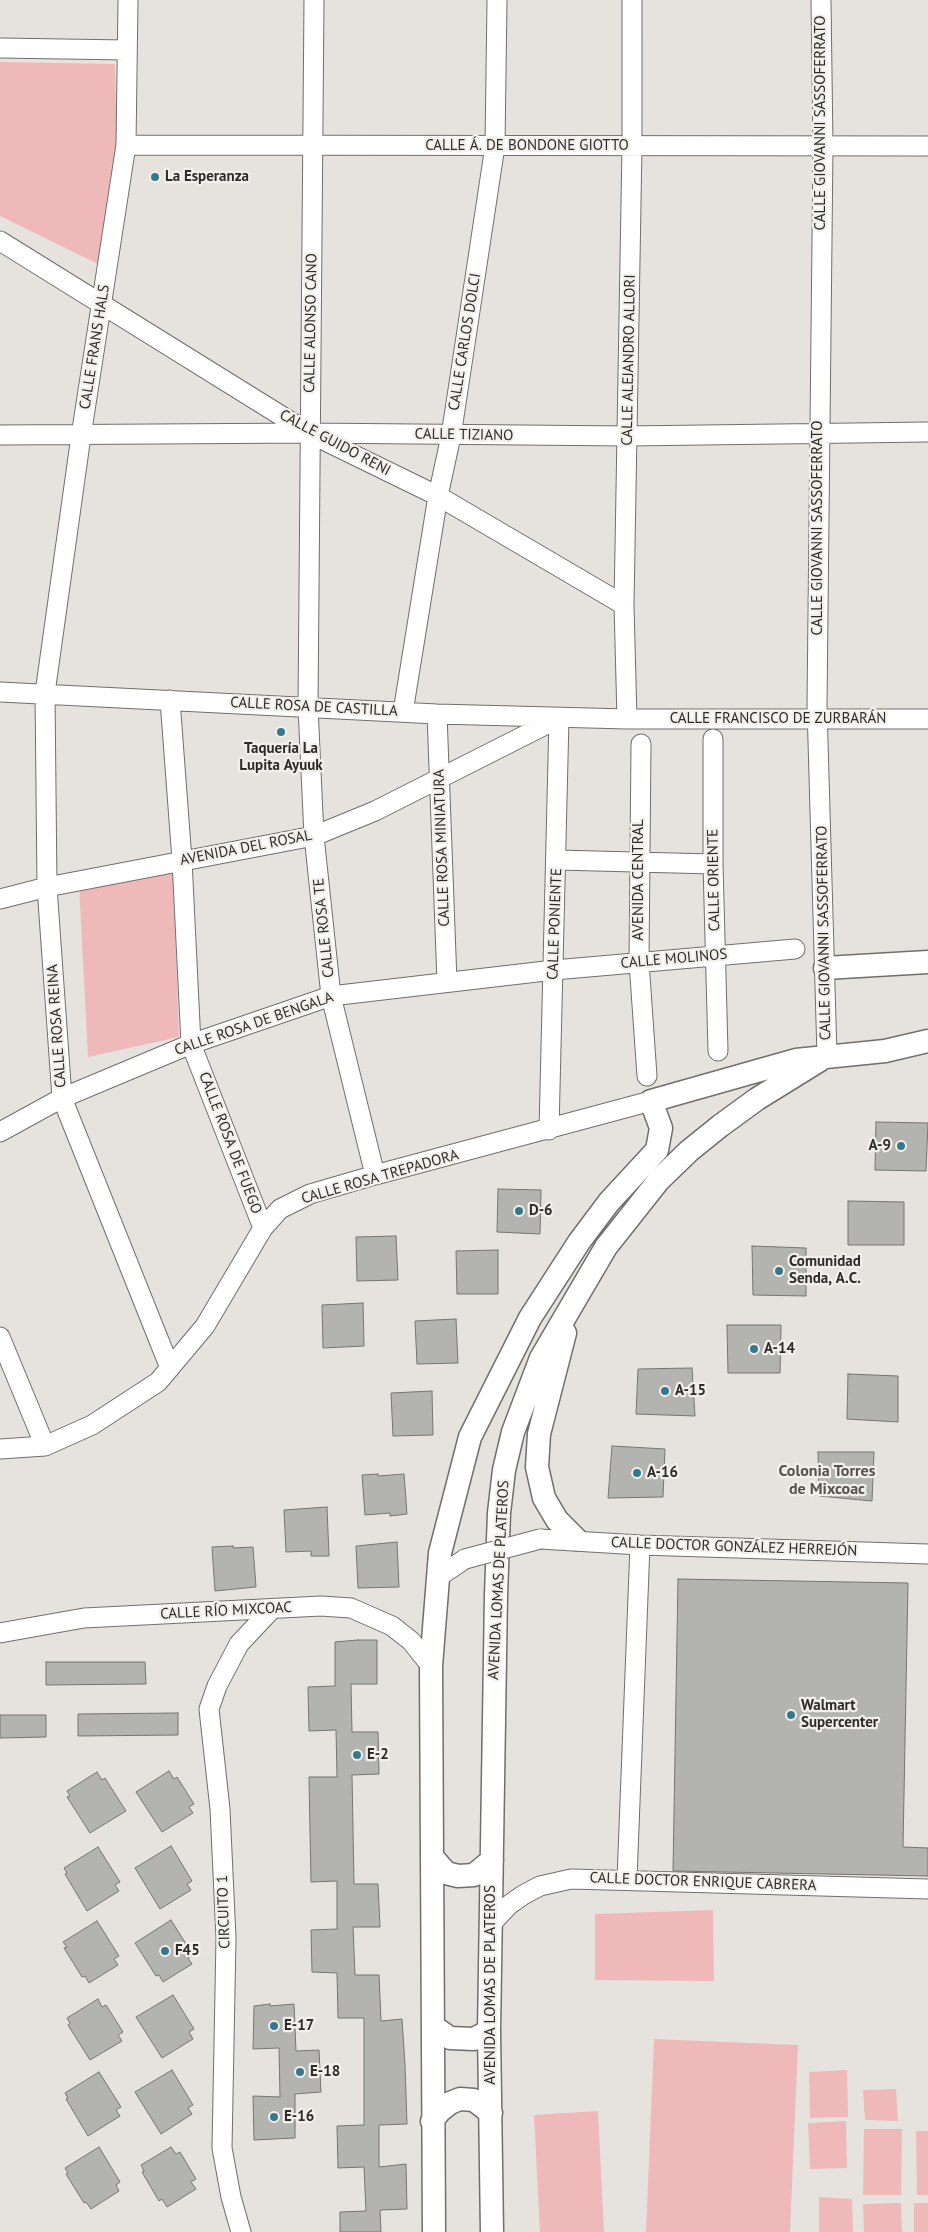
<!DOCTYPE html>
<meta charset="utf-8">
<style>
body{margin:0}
canvas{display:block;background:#e6e3df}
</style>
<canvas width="928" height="2232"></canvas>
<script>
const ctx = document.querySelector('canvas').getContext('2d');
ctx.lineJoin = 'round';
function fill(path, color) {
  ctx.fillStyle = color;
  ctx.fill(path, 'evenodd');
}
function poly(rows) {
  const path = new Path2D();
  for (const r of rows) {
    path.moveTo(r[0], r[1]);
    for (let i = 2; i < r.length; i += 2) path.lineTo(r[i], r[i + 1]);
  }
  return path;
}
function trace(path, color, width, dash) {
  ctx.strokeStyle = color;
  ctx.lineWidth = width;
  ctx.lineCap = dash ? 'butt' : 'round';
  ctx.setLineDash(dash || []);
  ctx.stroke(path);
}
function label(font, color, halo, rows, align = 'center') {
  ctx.font = font + ' "PT Sans",sans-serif';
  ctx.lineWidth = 4.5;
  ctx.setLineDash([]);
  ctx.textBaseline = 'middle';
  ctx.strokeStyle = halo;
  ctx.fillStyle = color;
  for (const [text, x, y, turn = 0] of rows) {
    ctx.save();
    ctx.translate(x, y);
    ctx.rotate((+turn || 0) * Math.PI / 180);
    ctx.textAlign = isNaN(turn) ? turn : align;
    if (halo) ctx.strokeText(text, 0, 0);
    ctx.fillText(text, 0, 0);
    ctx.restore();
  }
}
fill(poly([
 [0,62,115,64,117,156,104,267,0,216],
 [173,867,179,1037,88,1057,79,884],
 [713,1910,714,1981,595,1980,595,1914],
 [654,2039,798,2045,790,2232,646,2232],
 [847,2070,848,2117,810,2118,809,2072],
 [896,2089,898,2121,865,2120,863,2090],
 [598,2111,604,2232,540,2232,534,2115],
 [846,2121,847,2168,810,2169,808,2123],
 [864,2129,902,2129,901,2195,863,2195],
 [916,2131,928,2131,928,2195,917,2195],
 [819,2197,852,2199,853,2232,819,2232],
 [901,2203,902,2232,864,2232,863,2204],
 [914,2203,928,2203,928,2232,914,2232]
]), '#f0b9b9');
const building = poly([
 [876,1122,928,1123,926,1171,875,1170,876,1122],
 [498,1189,541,1190,540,1234,497,1232,498,1189],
 [848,1201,904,1202,904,1245,848,1245,848,1201],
 [396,1236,398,1280,357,1281,356,1237,396,1236],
 [752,1246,806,1248,806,1296,753,1295,752,1246],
 [498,1250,498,1294,457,1294,456,1251,498,1250],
 [363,1303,364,1346,323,1348,322,1305,363,1303],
 [456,1319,458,1363,417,1364,415,1321,456,1319],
 [727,1325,781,1325,780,1373,728,1373,727,1325],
 [692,1368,695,1416,636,1414,638,1369,692,1368],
 [848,1374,898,1376,898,1422,847,1419,848,1374],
 [432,1391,433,1435,393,1436,391,1393,432,1391],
 [612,1446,665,1449,663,1497,608,1498,612,1446],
 [818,1452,874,1452,872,1501,819,1496,818,1452],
 [378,1474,378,1476,404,1474,407,1514,390,1516,390,1513,365,1515,362,1475,378,1474],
 [327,1507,329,1556,311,1556,311,1551,286,1552,284,1510,327,1507],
 [397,1542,399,1587,358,1588,356,1546,397,1542],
 [233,1546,233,1548,253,1547,256,1587,215,1591,212,1547,233,1546],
 [678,1579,908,1583,903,1847,928,1848,928,1876,673,1871,678,1579],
 [358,1640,377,1640,377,1684,351,1684,352,1732,378,1732,379,1774,352,1775,354,1884,378,1884,380,1927,353,1927,355,1975,379,1975,381,2021,402,2019,405,2065,407,2124,379,2125,379,2167,406,2164,407,2209,380,2210,381,2232,340,2232,340,2212,366,2211,364,2167,338,2168,337,2126,364,2125,364,2018,338,2018,337,1973,312,1972,311,1930,337,1929,337,1881,311,1882,309,1777,337,1777,336,1730,309,1731,308,1687,335,1686,335,1642,358,1640],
 [46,1662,145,1662,146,1684,46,1685,46,1662],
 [178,1713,178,1735,78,1736,78,1714,178,1713],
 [0,1715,46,1715,46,1737,0,1738,0,1715],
 [169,1771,174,1779,177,1777,194,1804,189,1807,193,1813,162,1832,136,1792,169,1771],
 [97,1772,102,1780,105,1778,126,1811,90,1833,67,1797,70,1796,67,1791,97,1772],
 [171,1846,192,1881,187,1884,191,1890,160,1909,135,1868,171,1846],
 [98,1847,120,1882,115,1885,119,1891,87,1911,65,1874,67,1873,64,1868,98,1847],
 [171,1920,193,1955,188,1958,192,1964,163,1982,159,1975,156,1976,135,1943,171,1920],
 [97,1921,119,1956,114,1959,118,1965,89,1983,85,1976,82,1977,64,1948,67,1947,63,1942,97,1921],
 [173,1995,194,2029,189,2032,193,2039,162,2058,136,2017,173,1995],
 [98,1999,102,2007,106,2005,123,2032,118,2035,122,2041,90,2060,68,2025,70,2023,67,2018,98,1999],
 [270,2004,270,2006,294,2004,296,2051,319,2050,321,2092,295,2094,295,2138,254,2140,253,2096,280,2097,279,2048,253,2049,254,2006,270,2004],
 [172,2070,193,2105,188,2108,192,2114,161,2134,135,2092,172,2070],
 [99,2072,121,2107,116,2110,120,2116,88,2136,66,2099,68,2098,65,2093,99,2072],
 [99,2147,120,2182,116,2185,119,2191,91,2209,86,2202,84,2203,66,2174,68,2173,65,2168,99,2147],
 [171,2147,176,2154,180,2152,196,2179,191,2182,196,2189,167,2207,162,2199,159,2201,142,2172,144,2171,141,2165,171,2147]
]);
fill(building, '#b3b3af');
trace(building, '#757571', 1);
const minor = poly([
 [128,0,126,145,81,436,45,693,47,887,62,1098,170,1368],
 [314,0,308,707,314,836,331,996,375,1175],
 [821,0,823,146,817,706,827,1056],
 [0,48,127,50],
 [126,145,928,146],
 [0,241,309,433,438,496,624,605],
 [0,435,309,433,628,436,928,432],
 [0,692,437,714,627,719,928,719],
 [170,700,182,860,191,1044,263,1228],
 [403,712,438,496,451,436,495,146,497,0],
 [437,714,447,982],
 [627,719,624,605,632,146,632,0],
 [713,739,713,864,718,1051],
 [641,744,639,962,647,1076],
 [557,860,713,864],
 [0,899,47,887,314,836,375,811,559,718,549,1130],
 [0,1132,62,1098,191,1044,331,996,554,970,795,949],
 [0,1337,45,1446],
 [0,1449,45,1446,92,1425,158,1382,205,1326,263,1228,280,1209,310,1194,375,1175,651,1101],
 [540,1539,640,1545,928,1554],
 [438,1577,465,1559],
 [0,1633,84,1618,321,1606,351,1608,392,1626,411,1641,431,1666],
 [627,1879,640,1545],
 [492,1923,509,1905,523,1895,540,1886,571,1879,928,1889],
 [241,2232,231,2197,222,2148,226,1938,220,1809,209,1709,217,1686,239,1644,271,1610]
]);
const major = poly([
 [825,968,928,962],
 [565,1333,539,1434,537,1467,544,1498,557,1520,576,1539],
 [434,1859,446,1873,458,1876,474,1875,492,1860],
 [434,2027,450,2038,474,2039,489,2031],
 [432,2121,440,2111,450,2103,460,2099,474,2100,491,2113],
 [434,2232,431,1666,440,1553,470,1437,530,1318,579,1242,609,1202,657,1150,661,1128,651,1101,796,1060,885,1051,928,1041],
 [492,2232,489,2031,496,1595,499,1513,504,1470,513,1432,541,1358,606,1247,659,1180,689,1151,720,1126,757,1099,820,1060]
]);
trace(minor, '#716e6b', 21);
trace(major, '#716e6b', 25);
trace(minor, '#fff', 19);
trace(major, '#fff', 22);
const minorBridge = poly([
 [465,1559,540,1539]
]);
trace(minorBridge, '#716e6b', 21, []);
trace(minorBridge, '#fff', 19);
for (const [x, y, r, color] of [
 [155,177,5,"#36788a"],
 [281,732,5,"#36788a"],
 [901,1146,5,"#36788a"],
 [519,1211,5,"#36788a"],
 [779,1271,5,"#36788a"],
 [754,1349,5,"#36788a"],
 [665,1391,5,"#36788a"],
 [637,1473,5,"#36788a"],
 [791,1715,5,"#36788a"],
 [357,1755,5,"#36788a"],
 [165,1951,5,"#36788a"],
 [274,2026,5,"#36788a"],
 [300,2072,5,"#36788a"],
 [274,2117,5,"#36788a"]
]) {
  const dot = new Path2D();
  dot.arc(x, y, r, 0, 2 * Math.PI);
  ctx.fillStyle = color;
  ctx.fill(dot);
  trace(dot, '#f3f0ec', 2);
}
label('15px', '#2d2c2a', '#f3f0ec', [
 ["CALLE GIOVANNI SASSOFERRATO",821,123,-90],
 ["CALLE Á. DE BONDONE GIOTTO",527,146],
 ["CALLE ALONSO CANO",311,323,-89],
 ["CALLE CARLOS DOLCI",465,342,-81],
 ["CALLE FRANS HALS",95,347,-81],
 ["CALLE ALEJANDRO ALLORI",629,360,-89],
 ["CALLE TIZIANO",464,435,1],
 ["CALLE GUIDO RENI",335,443,28],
 ["CALLE GIOVANNI SASSOFERRATO",818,528,-90],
 ["CALLE ROSA DE CASTILLA",314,707,3],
 ["CALLE FRANCISCO DE ZURBARÁN",778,719],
 ["AVENIDA DEL ROSAL",246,848,-11],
 ["CALLE ROSA MINIATURA",442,848,-92],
 ["AVENIDA CENTRAL",639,880,-90],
 ["CALLE ORIENTE",714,880,-91],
 ["CALLE PONIENTE",555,924,-88],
 ["CALLE ROSA TE",324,928,-96],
 ["CALLE GIOVANNI SASSOFERRATO",824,933,-91],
 ["CALLE MOLINOS",674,959,-5],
 ["CALLE ROSA DE BENGALA",254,1024,-19],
 ["CALLE ROSA REINA",57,1026,-94],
 ["CALLE ROSA DE FUEGO",230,1143,69],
 ["CALLE ROSA TREPADORA",380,1177,-16],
 ["CALLE DOCTOR GONZÁLEZ HERREJÓN",734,1547,2],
 ["AVENIDA LOMAS DE PLATEROS",499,1580,-87],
 ["CALLE RÍO MIXCOAC",226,1611,-3],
 ["CALLE DOCTOR ENRIQUE CABRERA",703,1882,2],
 ["CIRCUITO 1",224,1912,-92],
 ["AVENIDA LOMAS DE PLATEROS",491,1985,-90]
]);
label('bold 15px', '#2d2c2a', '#f3f0ec', [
 ["La Esperanza",165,177],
 ["Taquería La",281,749,"center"],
 ["Lupita Ayuuk",281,766,"center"],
 ["A-9",891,1146,"right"],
 ["D-6",529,1211],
 ["Comunidad",789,1262],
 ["Senda, A.C.",789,1279],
 ["A-14",764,1349],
 ["A-15",675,1391],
 ["A-16",647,1473],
 ["Walmart",801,1706],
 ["Supercenter",801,1723],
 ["E-2",367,1755],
 ["F45",175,1951],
 ["E-17",284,2026],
 ["E-18",310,2072],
 ["E-16",284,2117]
], 'left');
label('bold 16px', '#55524f', '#f3f0ec', [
 ["Colonia Torres",827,1471],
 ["de Mixcoac",827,1489]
]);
</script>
